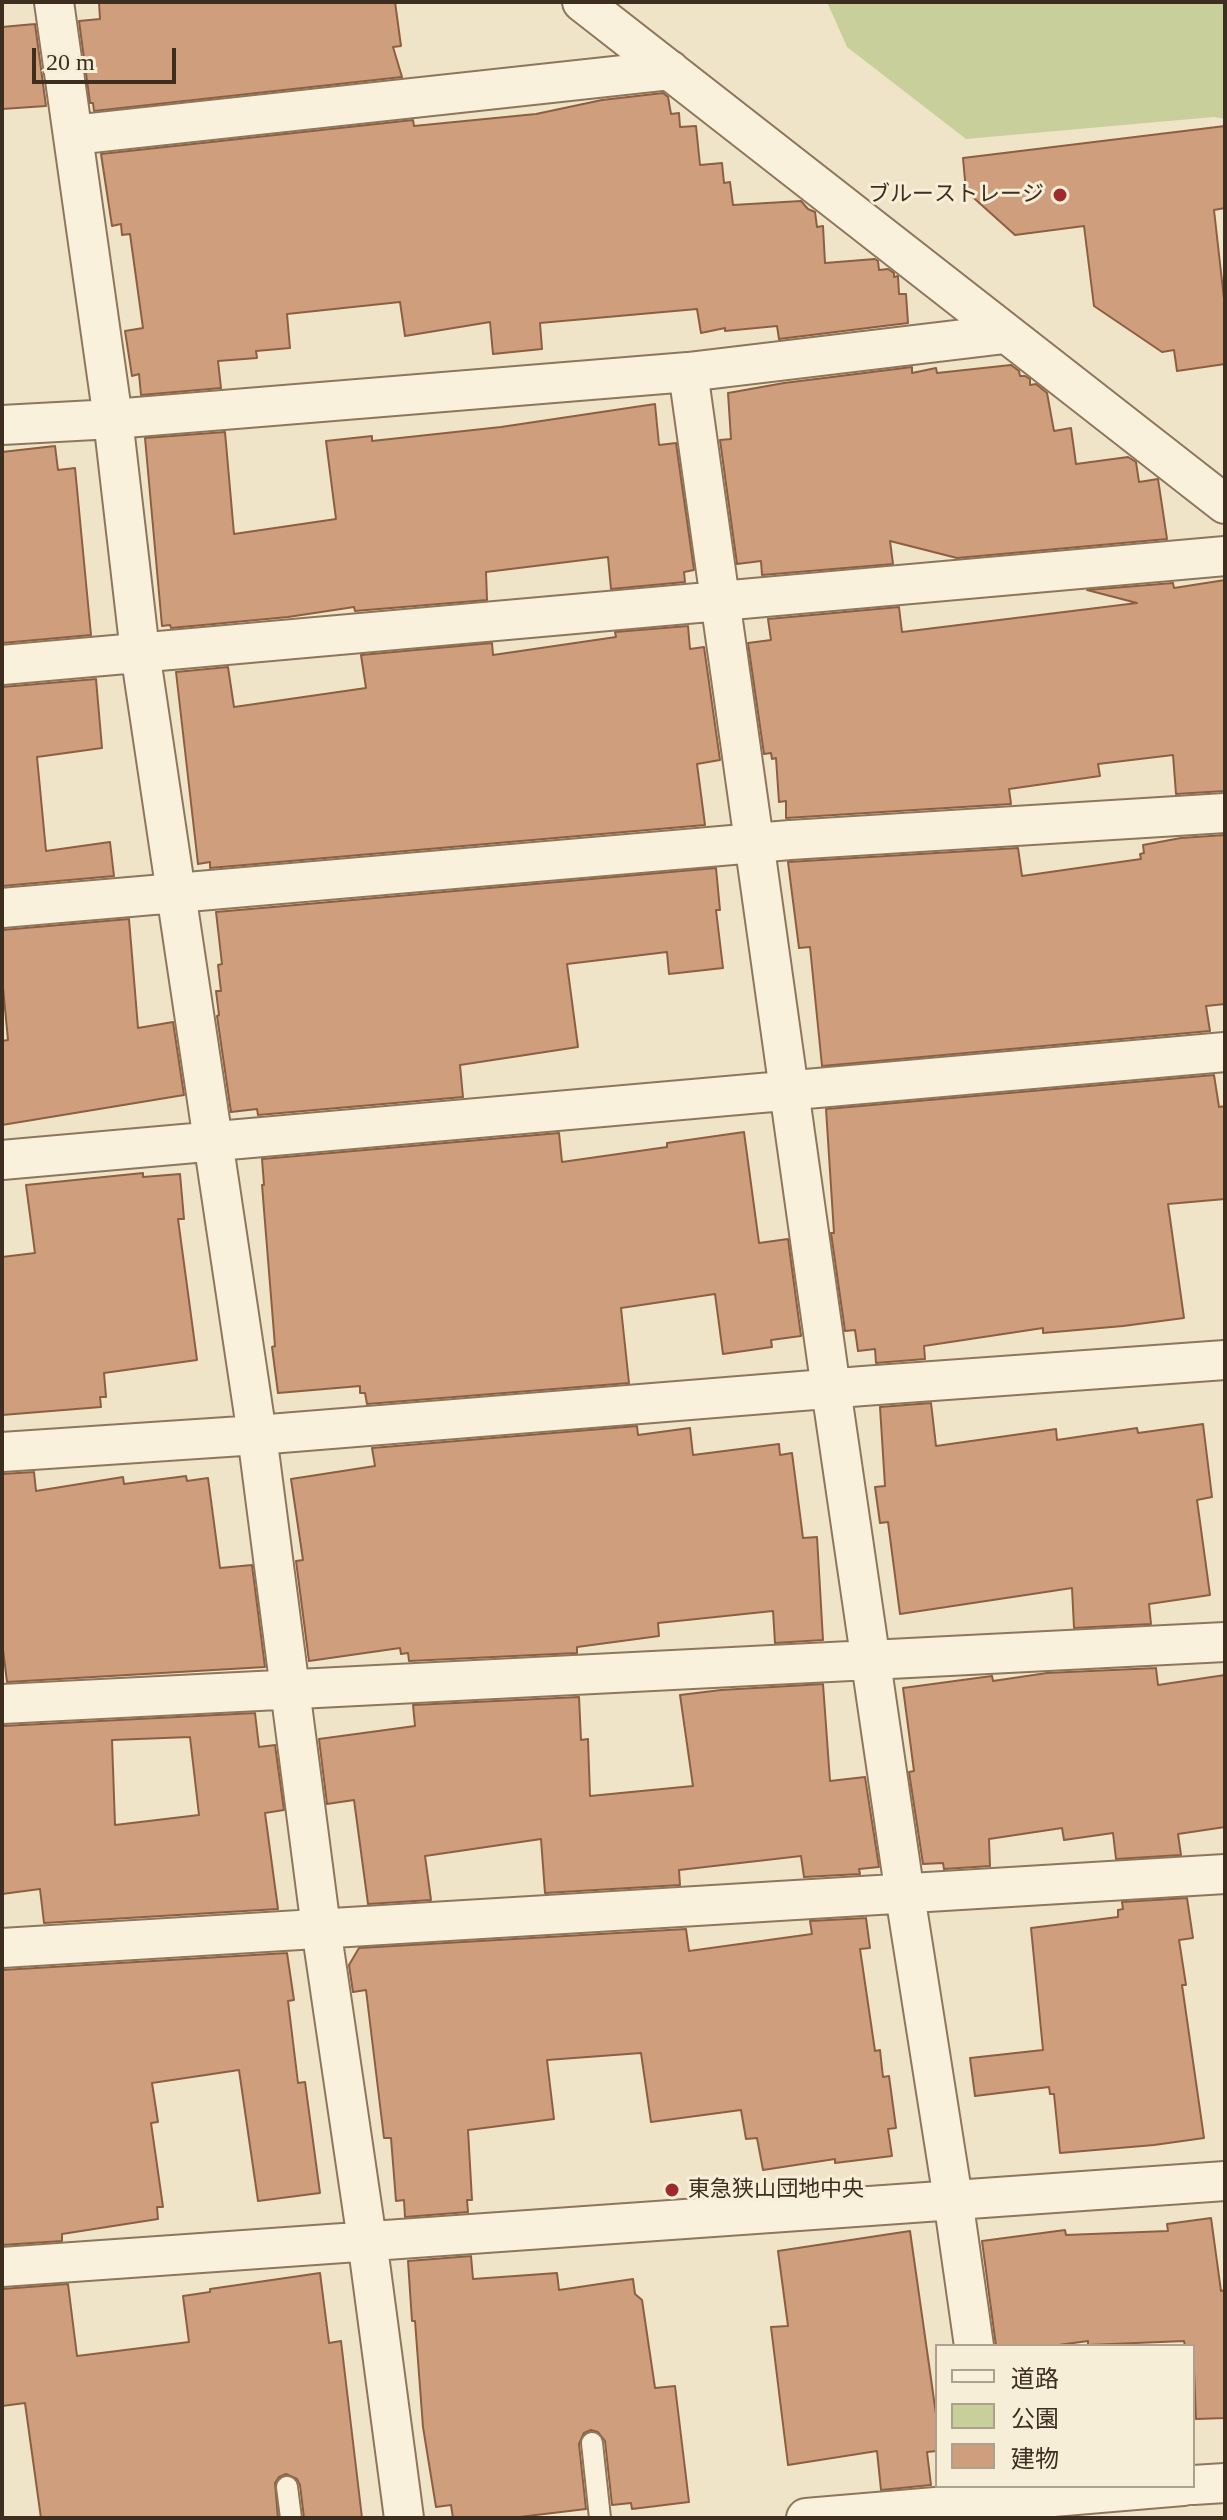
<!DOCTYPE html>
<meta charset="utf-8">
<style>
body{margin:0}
#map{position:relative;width:1227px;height:2520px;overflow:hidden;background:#f0e4c8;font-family:"Times New Roman","Noto Sans JP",serif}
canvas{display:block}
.frame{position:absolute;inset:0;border:4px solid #3d2e20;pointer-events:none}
.legend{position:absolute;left:935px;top:2344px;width:260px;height:144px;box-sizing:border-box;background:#f7eed8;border:2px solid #ada18e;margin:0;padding:10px 14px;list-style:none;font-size:24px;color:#3d2e20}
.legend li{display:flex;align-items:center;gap:16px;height:40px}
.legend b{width:40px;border:2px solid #ada18e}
.scale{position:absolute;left:32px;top:48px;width:144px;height:36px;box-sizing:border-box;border:4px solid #3d2e20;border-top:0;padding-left:10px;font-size:24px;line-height:28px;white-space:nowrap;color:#3d2e20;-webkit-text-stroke:6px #f7eed8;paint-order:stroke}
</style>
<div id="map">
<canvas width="1227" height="2520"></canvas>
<div class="frame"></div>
<ul class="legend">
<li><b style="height:10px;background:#faf1dc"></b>道路</li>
<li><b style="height:22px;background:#c9cf9b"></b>公園</li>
<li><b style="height:22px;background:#cf9f7d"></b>建物</li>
</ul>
<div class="scale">20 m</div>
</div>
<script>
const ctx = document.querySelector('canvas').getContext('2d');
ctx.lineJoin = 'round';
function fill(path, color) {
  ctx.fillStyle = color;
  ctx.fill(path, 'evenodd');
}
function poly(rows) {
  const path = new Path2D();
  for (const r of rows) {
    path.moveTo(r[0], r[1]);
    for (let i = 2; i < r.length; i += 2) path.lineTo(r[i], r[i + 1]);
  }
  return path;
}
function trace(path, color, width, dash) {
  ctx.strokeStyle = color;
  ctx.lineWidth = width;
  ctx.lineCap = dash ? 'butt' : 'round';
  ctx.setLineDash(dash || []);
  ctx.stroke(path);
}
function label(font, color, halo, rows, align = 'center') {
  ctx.font = font + ' "Times New Roman","Noto Sans JP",serif';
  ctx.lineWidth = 6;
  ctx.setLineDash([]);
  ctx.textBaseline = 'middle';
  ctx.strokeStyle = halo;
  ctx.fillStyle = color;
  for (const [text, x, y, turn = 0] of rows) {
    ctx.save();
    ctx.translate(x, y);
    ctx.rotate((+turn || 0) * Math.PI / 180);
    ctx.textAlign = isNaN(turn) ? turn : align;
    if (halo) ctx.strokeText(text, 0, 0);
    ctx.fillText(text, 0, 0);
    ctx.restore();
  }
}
fill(poly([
 [827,2,1225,2,1225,119,1214,117,966,139,847,47]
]), '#c9cf9b');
const building = poly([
 [99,2,395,2,401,46,393,47,402,77,94,111,93,103,90,103,79,21,100,19,99,2],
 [35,24,46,106,2,109,2,27,35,24],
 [663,93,668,97,671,114,679,113,680,127,696,126,700,165,722,163,724,183,730,182,733,205,801,201,808,209,815,212,817,227,823,226,825,263,875,259,878,261,879,270,888,269,894,273,894,277,898,276,899,294,906,294,908,323,779,339,777,326,725,331,725,328,701,333,697,309,540,323,542,349,493,354,490,322,405,336,400,302,287,314,290,348,256,351,257,358,218,361,221,388,141,395,139,374,132,376,125,331,143,328,130,234,122,235,121,224,112,226,101,154,413,120,414,126,536,114,602,100,663,93],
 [1225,126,1225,208,1214,210,1225,308,1225,364,1177,371,1174,350,1162,352,1094,306,1084,226,1015,235,966,191,963,158,1225,126],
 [1011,365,1019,371,1020,376,1025,376,1030,379,1030,385,1036,384,1047,393,1054,431,1071,428,1076,464,1128,457,1136,462,1139,482,1158,479,1167,539,957,558,890,541,893,564,762,575,761,561,737,564,720,440,731,439,728,393,784,383,912,367,912,373,936,368,937,373,1011,365],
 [655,404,659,445,676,443,694,570,684,572,685,582,611,589,608,557,486,572,487,600,355,611,354,607,288,617,171,628,170,625,162,626,145,438,225,432,234,534,336,519,326,441,372,436,372,441,501,427,655,404],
 [55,446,58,470,75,468,91,635,2,643,2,452,55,446],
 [1225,580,1225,791,1176,794,1173,755,1098,764,1100,776,1009,789,1011,804,786,818,786,801,779,802,776,758,772,759,771,753,764,754,748,643,771,640,768,619,899,607,902,632,1137,603,1087,590,1173,583,1174,588,1225,580],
 [688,626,690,649,704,647,720,760,697,764,705,825,210,868,210,862,198,864,176,672,228,667,234,707,366,688,361,655,492,643,493,655,616,637,615,632,688,626],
 [96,679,102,748,37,757,46,851,110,842,114,876,2,886,2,687,96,679],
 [1225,835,1225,1004,1206,1006,1210,1031,822,1066,810,947,799,948,788,862,1018,848,1022,876,1141,859,1140,854,1144,853,1143,845,1181,838,1225,835],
 [716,868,720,910,716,910,723,968,669,974,667,952,567,964,578,1047,460,1065,463,1097,258,1115,257,1109,231,1112,217,1016,219,1015,216,991,221,991,218,965,222,964,216,912,716,868],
 [129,919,138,1028,173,1022,184,1095,2,1125,2,1041,8,1040,2,977,2,930,129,919],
 [1214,1075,1219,1107,1225,1106,1225,1199,1168,1204,1184,1318,1123,1326,1043,1333,1043,1328,924,1346,925,1359,876,1363,875,1349,858,1351,855,1330,845,1331,831,1233,834,1233,826,1109,1214,1075],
 [744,1132,759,1243,788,1239,801,1336,771,1340,772,1347,723,1354,715,1294,621,1308,629,1383,367,1404,365,1393,360,1393,360,1386,278,1393,272,1347,275,1346,262,1185,264,1185,262,1159,559,1133,562,1162,667,1147,667,1143,744,1132],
 [143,1173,143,1177,180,1174,184,1219,178,1219,197,1360,104,1373,106,1397,100,1397,101,1407,2,1415,2,1257,35,1253,26,1185,143,1173],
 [931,1403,936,1446,1056,1429,1057,1440,1137,1428,1138,1433,1203,1424,1212,1497,1197,1500,1210,1595,1149,1604,1151,1624,1074,1628,1072,1588,900,1614,888,1522,880,1523,875,1487,885,1486,880,1407,931,1403],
 [637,1426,638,1435,690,1428,693,1455,779,1444,780,1455,792,1453,803,1538,817,1537,823,1640,775,1643,773,1611,658,1623,659,1636,577,1647,577,1653,409,1661,408,1653,401,1654,400,1648,309,1661,296,1561,303,1560,291,1479,375,1466,372,1448,637,1426],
 [34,1472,36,1491,123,1477,124,1484,186,1476,187,1481,208,1478,220,1568,252,1565,265,1667,7,1682,2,1641,2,1474,34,1472],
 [1156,1668,1158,1685,1225,1675,1225,1827,1178,1834,1181,1855,1116,1859,1113,1833,1064,1840,1062,1828,989,1839,990,1866,944,1869,943,1863,923,1864,909,1772,914,1771,903,1688,992,1676,993,1681,1047,1673,1156,1668],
 [823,1684,830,1781,865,1777,879,1867,859,1869,860,1874,804,1877,801,1856,679,1870,680,1885,545,1893,541,1839,425,1856,431,1900,368,1904,354,1800,327,1804,319,1739,415,1726,413,1705,579,1697,581,1740,588,1739,590,1796,693,1786,680,1695,721,1690,823,1684],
 [255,1713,259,1747,275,1745,284,1810,265,1813,278,1909,44,1923,40,1889,2,1894,2,1726,255,1713],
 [190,1737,199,1815,115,1825,112,1740,190,1737],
 [1187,1898,1193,1938,1179,1940,1186,1985,1182,1985,1204,2138,1154,2145,1060,2153,1054,2094,1050,2094,1049,2087,975,2096,970,2058,1043,2050,1031,1928,1118,1917,1118,1910,1123,1909,1122,1902,1187,1898],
 [866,1918,870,1948,860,1949,875,2051,880,2050,883,2077,889,2076,896,2128,888,2129,892,2156,835,2163,835,2159,763,2170,757,2138,746,2139,741,2110,651,2122,641,2053,547,2060,554,2119,468,2130,472,2200,467,2200,468,2212,405,2217,404,2200,396,2201,391,2138,384,2138,366,1990,353,1992,349,1965,359,1948,686,1929,689,1951,812,1934,810,1921,866,1918],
 [287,1953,294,2000,288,2001,298,2083,305,2082,320,2193,258,2201,239,2070,152,2083,158,2122,151,2123,163,2207,157,2207,158,2219,62,2234,62,2241,2,2245,2,1970,287,1953],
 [1211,2218,1221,2291,1225,2290,1225,2418,1196,2419,1193,2346,1185,2346,1184,2341,1088,2345,1088,2341,1051,2346,996,2346,982,2241,1065,2230,1066,2235,1168,2231,1167,2224,1211,2218],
 [910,2231,937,2421,937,2451,927,2452,931,2485,881,2490,877,2451,788,2465,771,2327,788,2326,778,2251,910,2231],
 [471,2256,473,2279,557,2273,559,2290,633,2279,635,2294,642,2300,655,2388,675,2386,689,2502,632,2509,631,2503,612,2505,605,2441,598,2432,591,2430,584,2433,579,2444,586,2509,511,2518,453,2518,451,2505,436,2507,423,2427,415,2321,412,2321,408,2261,471,2256],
 [320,2273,329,2343,341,2341,362,2518,304,2518,300,2485,297,2479,286,2474,279,2477,275,2483,278,2518,41,2518,25,2403,2,2406,2,2289,68,2284,77,2356,189,2342,183,2296,210,2292,210,2289,320,2273]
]);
fill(building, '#cf9f7d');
trace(building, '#8d5f41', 2);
const lane = poly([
 [592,2443,600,2518],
 [287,2487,291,2518]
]);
const street = poly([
 [54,2,113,419,140,652,257,1435,321,1928,367,2240,404,2518],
 [582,2,1225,504],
 [73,135,670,70],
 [688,372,831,1389,905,1895,953,2199,974,2346],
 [2,425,113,419,688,372,1005,334],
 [2,665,1225,556],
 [2,908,790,840,1225,813],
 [2,1160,1225,1052],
 [2,1452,257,1435,863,1386,1225,1360],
 [2,1704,1225,1642],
 [2,1948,1225,1874],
 [2,2267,1225,2181],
 [1193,2485,1225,2483],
 [806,2518,1183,2486]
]);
trace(lane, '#8d765c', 24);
trace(street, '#8d765c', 42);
trace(lane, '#faf1dc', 20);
trace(street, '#faf1dc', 38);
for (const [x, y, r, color] of [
 [1060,195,8,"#9e2a2b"],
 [672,2190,8,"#9e2a2b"]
]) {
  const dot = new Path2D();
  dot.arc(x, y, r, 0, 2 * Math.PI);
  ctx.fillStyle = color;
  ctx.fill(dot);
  trace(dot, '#f7eed8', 3);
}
label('22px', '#3d2e20', '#f7eed8', [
 ["ブルーストレージ",1044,195],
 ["東急狭山団地中央",688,2190,"left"]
], 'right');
</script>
